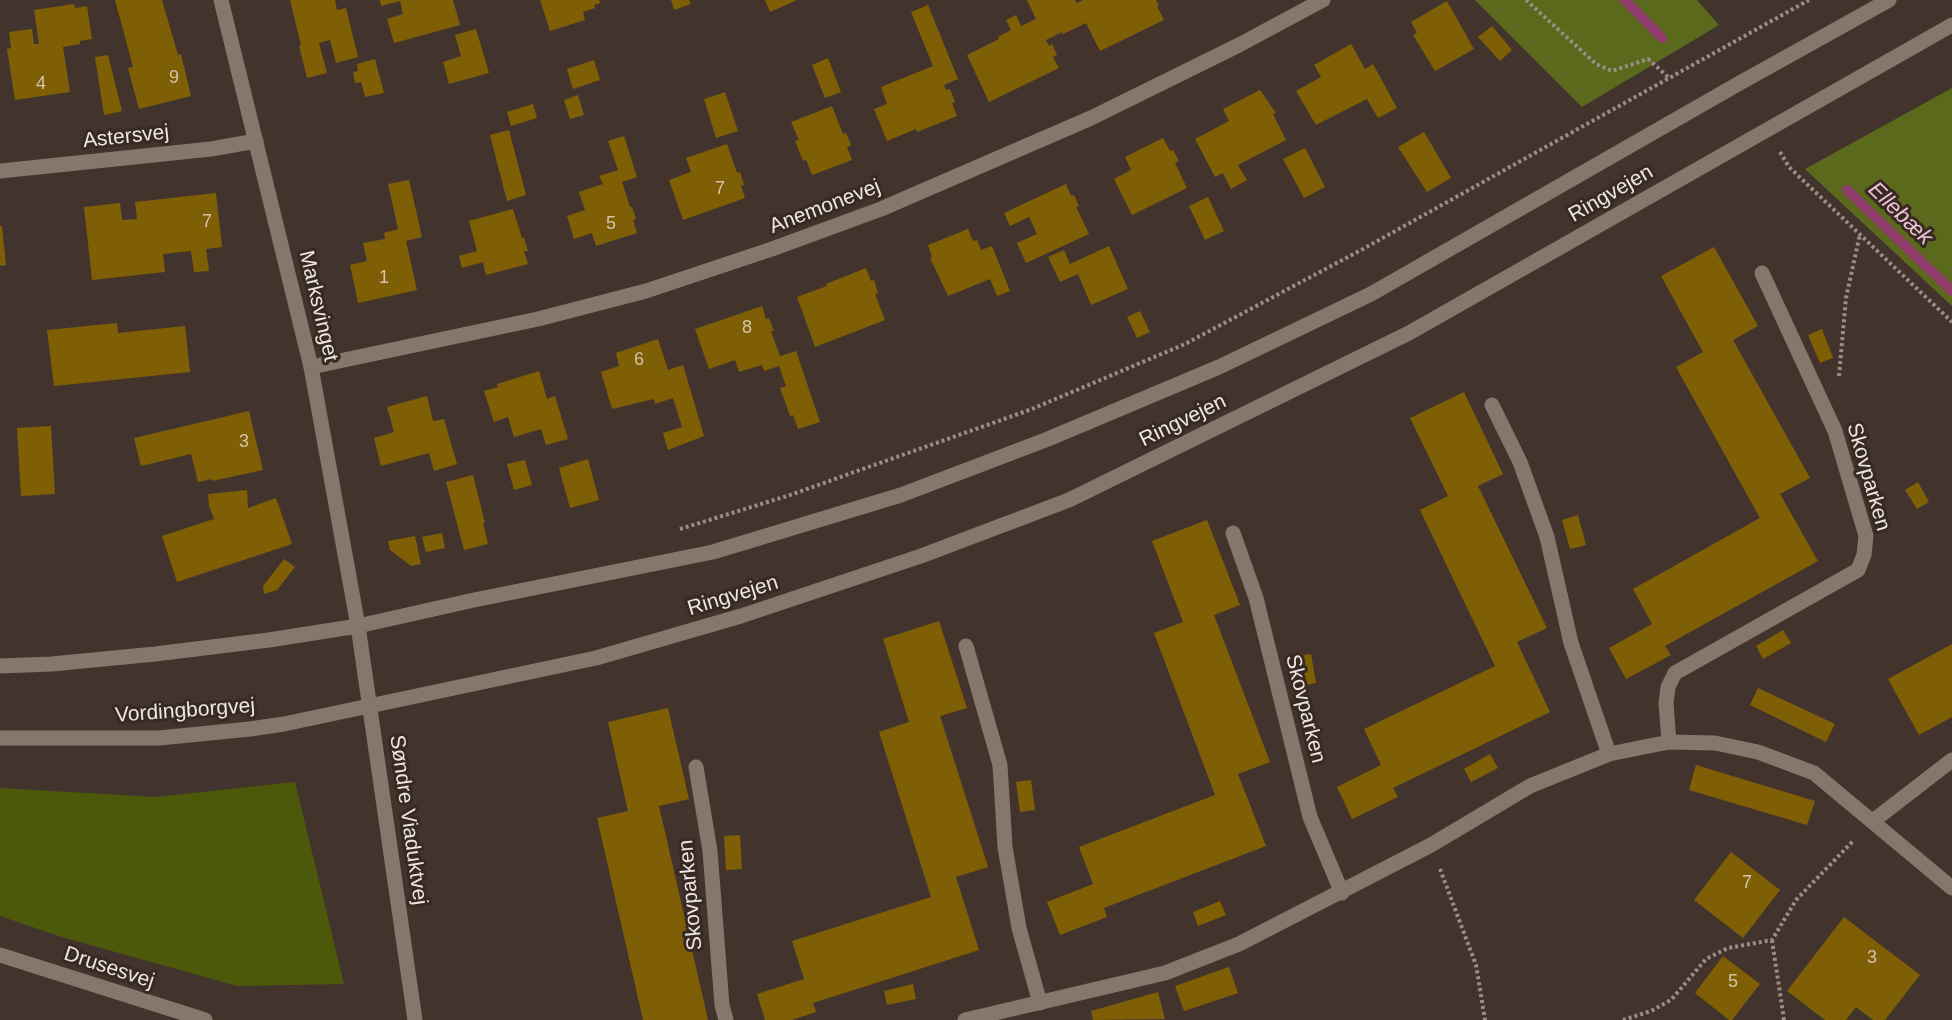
<!DOCTYPE html>
<meta charset="utf-8">
<style>
body{margin:0}
canvas{display:block;background:#42342c}
</style>
<canvas width="1952" height="1020"></canvas>
<script>
const ctx = document.querySelector('canvas').getContext('2d');
ctx.lineJoin = 'round';
function fill(path, color) {
  ctx.fillStyle = color;
  ctx.fill(path, 'evenodd');
}
function poly(rows) {
  const path = new Path2D();
  for (const r of rows) {
    path.moveTo(r[0], r[1]);
    for (let i = 2; i < r.length; i += 2) path.lineTo(r[i], r[i + 1]);
  }
  return path;
}
function trace(path, color, width, dash) {
  ctx.strokeStyle = color;
  ctx.lineWidth = width;
  ctx.lineCap = dash ? 'butt' : 'round';
  ctx.setLineDash(dash || []);
  ctx.stroke(path);
}
function label(font, color, halo, rows, align = 'center') {
  ctx.font = font + ' Helvetica,sans-serif';
  ctx.lineWidth = 6;
  ctx.setLineDash([]);
  ctx.textBaseline = 'middle';
  ctx.strokeStyle = halo;
  ctx.fillStyle = color;
  for (const [text, x, y, turn = 0] of rows) {
    ctx.save();
    ctx.translate(x, y);
    ctx.rotate((+turn || 0) * Math.PI / 180);
    ctx.textAlign = isNaN(turn) ? turn : align;
    if (halo) ctx.strokeText(text, 0, 0);
    ctx.fillText(text, 0, 0);
    ctx.restore();
  }
}
fill(poly([
 [295,782,344,984,237,986,62,937,0,916,0,788,156,797]
]), '#4c590a');
fill(poly([
 [1475,0,1697,0,1719,25,1582,107],
 [1952,88,1952,306,1805,169]
]), '#5b691c');
trace(poly([
 [1625,0,1662,38],
 [1847,190,1952,291]
]), '#8f3c6d', 10);
fill(poly([
 [115,0,162,0,178,55,181,54,191,96,139,109,128,68,133,67],
 [290,0,335,0,337,10,346,8,358,57,336,63,330,40,319,43,327,73,307,78,299,46,301,45],
 [380,0,453,0,460,25,394,43,387,19,403,14,400,1,381,6],
 [540,0,599,0,600,3,594,5,595,8,583,12,585,20,550,31],
 [671,0,689,0,691,4,674,10],
 [765,0,797,0,770,12],
 [1027,0,1075,0,1077,3,1083,0,1156,0,1159,5,1157,6,1164,20,1100,51,1086,23,1063,34,1062,32,1046,40,1049,46,1052,44,1057,55,1053,57,1059,68,989,102,967,55,999,39,998,37,1011,30,1006,20,1016,15,1021,26,1036,19],
 [1447,1,1474,49,1435,71,1413,35,1417,33,1411,22],
 [74,4,75,8,87,6,92,39,80,41,80,44,63,47,70,92,15,100,7,49,11,48,9,32,32,29,34,44,39,44,34,10],
 [928,5,958,79,944,85,946,90,950,89,955,102,952,103,957,116,917,132,916,129,887,141,874,109,887,104,881,87,933,66,911,12],
 [1492,26,1512,50,1500,61,1478,37],
 [476,29,489,73,449,84,443,62,461,56,455,35],
 [1351,44,1365,69,1373,64,1397,108,1378,118,1367,99,1316,125,1296,91,1321,77,1314,65],
 [108,55,122,111,104,115,95,57],
 [828,58,841,92,825,98,812,65],
 [375,59,384,93,365,97,361,82,355,83,353,72,358,71,357,64],
 [594,60,600,80,573,89,567,69],
 [1260,90,1276,113,1273,114,1286,140,1238,165,1247,180,1231,189,1223,173,1215,177,1195,139,1229,121,1223,109],
 [725,92,738,131,716,138,704,99],
 [578,95,584,115,570,119,564,100],
 [533,104,537,118,511,126,507,112],
 [832,106,843,134,846,133,851,145,847,147,852,160,812,175,806,160,803,161,795,141,799,140,791,122],
 [509,130,526,195,507,201,490,135],
 [1424,132,1451,178,1427,192,1398,147],
 [624,136,637,177,622,182,630,207,632,207,636,219,633,220,637,233,596,246,592,233,574,239,567,216,585,210,579,192,603,184,599,176,618,170,608,141],
 [1163,138,1170,151,1173,150,1179,161,1175,163,1187,188,1132,215,1114,179,1131,170,1125,157],
 [727,144,737,173,740,172,744,185,741,186,745,198,683,220,669,180,691,172,686,158],
 [1305,148,1325,187,1304,198,1283,159],
 [409,180,422,237,406,241,417,290,358,303,350,265,367,261,363,243,385,239,384,233,398,229,388,184],
 [1066,184,1071,196,1074,195,1079,206,1076,207,1089,234,1026,263,1017,243,1037,234,1029,217,1010,226,1004,213],
 [216,193,222,247,206,249,209,271,194,272,191,251,163,254,165,272,92,280,84,207,120,203,122,220,137,219,135,202],
 [1208,197,1224,231,1205,240,1189,206],
 [513,209,522,238,524,238,528,251,524,251,528,264,486,275,483,262,462,268,459,256,477,251,469,221],
 [0,226,2,226,6,265,0,266],
 [968,229,973,241,977,240,981,250,992,246,1010,291,997,296,990,279,948,296,930,258,932,257,928,245],
 [1109,246,1128,289,1091,305,1078,274,1060,282,1048,257,1064,250,1070,264],
 [1714,247,1758,326,1733,340,1810,478,1780,494,1818,561,1665,646,1671,655,1626,679,1609,648,1652,624,1633,589,1760,518,1676,367,1703,352,1661,276],
 [866,268,871,281,874,280,878,293,875,294,885,320,815,347,797,297,827,286,826,284],
 [762,306,766,319,769,318,774,331,771,331,780,356,796,351,820,422,798,429,793,415,790,416,780,388,786,386,779,366,764,371,762,365,739,372,735,360,709,369,695,329],
 [1140,311,1150,332,1137,338,1127,317],
 [117,323,118,333,185,326,190,372,54,386,47,330],
 [1822,329,1833,358,1820,363,1808,335],
 [658,339,668,370,683,365,704,436,668,450,663,433,682,427,673,398,655,404,654,399,612,409,601,372,619,366,616,353],
 [539,371,547,399,555,396,568,439,546,445,541,429,514,437,508,417,494,422,484,391,498,387,497,384],
 [1464,392,1503,474,1478,486,1547,628,1517,642,1550,712,1393,788,1398,797,1352,819,1337,787,1381,765,1364,729,1495,666,1420,510,1448,496,1410,418],
 [427,396,433,421,444,419,457,464,434,471,429,453,381,466,374,438,394,432,387,407],
 [249,411,263,470,212,481,212,479,198,482,191,454,141,466,134,438],
 [51,426,55,494,21,496,17,428],
 [588,459,599,500,570,508,559,468],
 [525,460,532,485,514,490,507,464],
 [473,475,485,523,483,523,488,544,464,550,446,482],
 [1918,482,1929,502,1917,509,1905,490],
 [247,490,248,508,276,498,292,544,177,582,162,536,214,519,209,506,208,494],
 [1578,515,1586,545,1570,549,1562,520],
 [1207,520,1240,605,1214,615,1270,762,1238,774,1266,846,1104,908,1107,917,1060,935,1047,902,1093,884,1079,847,1215,795,1154,633,1183,622,1152,541],
 [442,533,445,548,426,552,422,537],
 [415,536,421,564,411,566,390,550,388,541],
 [284,559,295,567,277,590,264,594,263,586],
 [939,621,967,708,940,716,988,867,956,877,979,950,813,1003,816,1012,792,1020,765,1020,757,994,804,979,792,941,931,897,879,732,909,722,883,639],
 [1783,630,1791,643,1763,659,1756,646],
 [1952,644,1952,717,1919,735,1888,679],
 [1311,654,1316,683,1301,686,1296,656],
 [1758,688,1835,724,1826,742,1750,705],
 [668,708,689,799,659,806,708,1020,643,1020,597,818,628,811,608,722],
 [1490,754,1498,768,1471,782,1464,769],
 [1696,765,1815,801,1807,825,1689,790],
 [1031,780,1035,810,1020,812,1016,782],
 [740,835,742,869,726,870,724,836],
 [1731,852,1780,890,1743,938,1694,900],
 [1220,901,1226,915,1198,926,1193,912],
 [1844,917,1920,975,1885,1020,1873,1020,1856,1007,1846,1020,1825,1020,1787,991],
 [1723,956,1760,984,1732,1020,1729,1020,1695,993],
 [1229,967,1238,993,1184,1011,1175,986],
 [913,984,916,999,887,1005,884,991],
 [1158,992,1165,1019,1093,1020,1091,1011]
]), '#7e5f05');
trace(poly([
 [1526,0,1596,64,1612,71,1648,59,1668,77],
 [1780,152,1789,167,1952,322],
 [1839,376,1846,298,1860,234],
 [680,529,787,496,1032,409,1185,344,1363,249,1809,0],
 [1440,869,1476,965,1485,1020],
 [1772,940,1784,1020],
 [1623,1020,1651,1011,1671,1000,1706,959,1728,948,1772,940,1796,900,1854,840]
]), '#9a8e88', 4, [3, 3]);
trace(poly([
 [0,171,211,149,256,141],
 [311,367,538,319,646,291,772,249,881,209,1091,118,1239,45,1323,0],
 [1492,405,1520,462,1547,537,1571,643,1609,754],
 [1233,533,1256,598,1310,817,1342,893],
 [966,646,1000,765,1005,847,1019,928,1040,1003],
 [1669,742,1666,703,1668,687,1675,673,1858,570,1864,555,1866,536,1835,431,1762,273],
 [696,767,710,851,722,1005,726,1020],
 [1873,821,1952,760],
 [0,955,205,1020],
 [965,1020,1165,973,1239,944,1431,845,1530,786,1609,754,1669,742,1715,743,1758,752,1814,773,1952,888]
]), '#86776d', 15);
trace(poly([
 [221,0,311,367,358,626]
]), '#86776d', 15);
trace(poly([
 [358,626,415,1020],
 [0,666,52,664,155,654,269,640,358,626,474,600,713,552,901,495,1048,439,1219,367,1371,294,1738,84,1889,0],
 [0,738,159,738,250,729,284,724,596,658,741,616,921,556,1069,500,1409,333,1952,25]
]), '#86776d', 15);
label('18px', '#d3c4aa', null, [
 ["9",174,78],
 ["4",41,84],
 ["7",720,189],
 ["7",207,222],
 ["5",611,224],
 ["1",384,278],
 ["8",747,328],
 ["6",639,360],
 ["3",244,442],
 ["7",1747,883],
 ["3",1872,958],
 ["5",1733,982]
]);
label('21px', '#efe6e1', '#372a22', [
 ["Astersvej",126,137,-6],
 ["Ringvejen",1611,194,-30],
 ["Anemonevej",825,207,-21],
 ["Marksvinget",318,306,77],
 ["Ringvejen",1183,421,-26],
 ["Skovparken",1868,477,74],
 ["Ringvejen",733,596,-17],
 ["Skovparken",1305,709,76],
 ["Vordingborgvej",185,711,-4],
 ["Søndre Viaduktvej",408,820,82],
 ["Skovparken",691,895,-95],
 ["Drusesvej",109,968,18]
]);
label('italic 22px', '#f1c1da', '#372a22', [
 ["Ellebæk",1900,214,44]
]);
</script>
